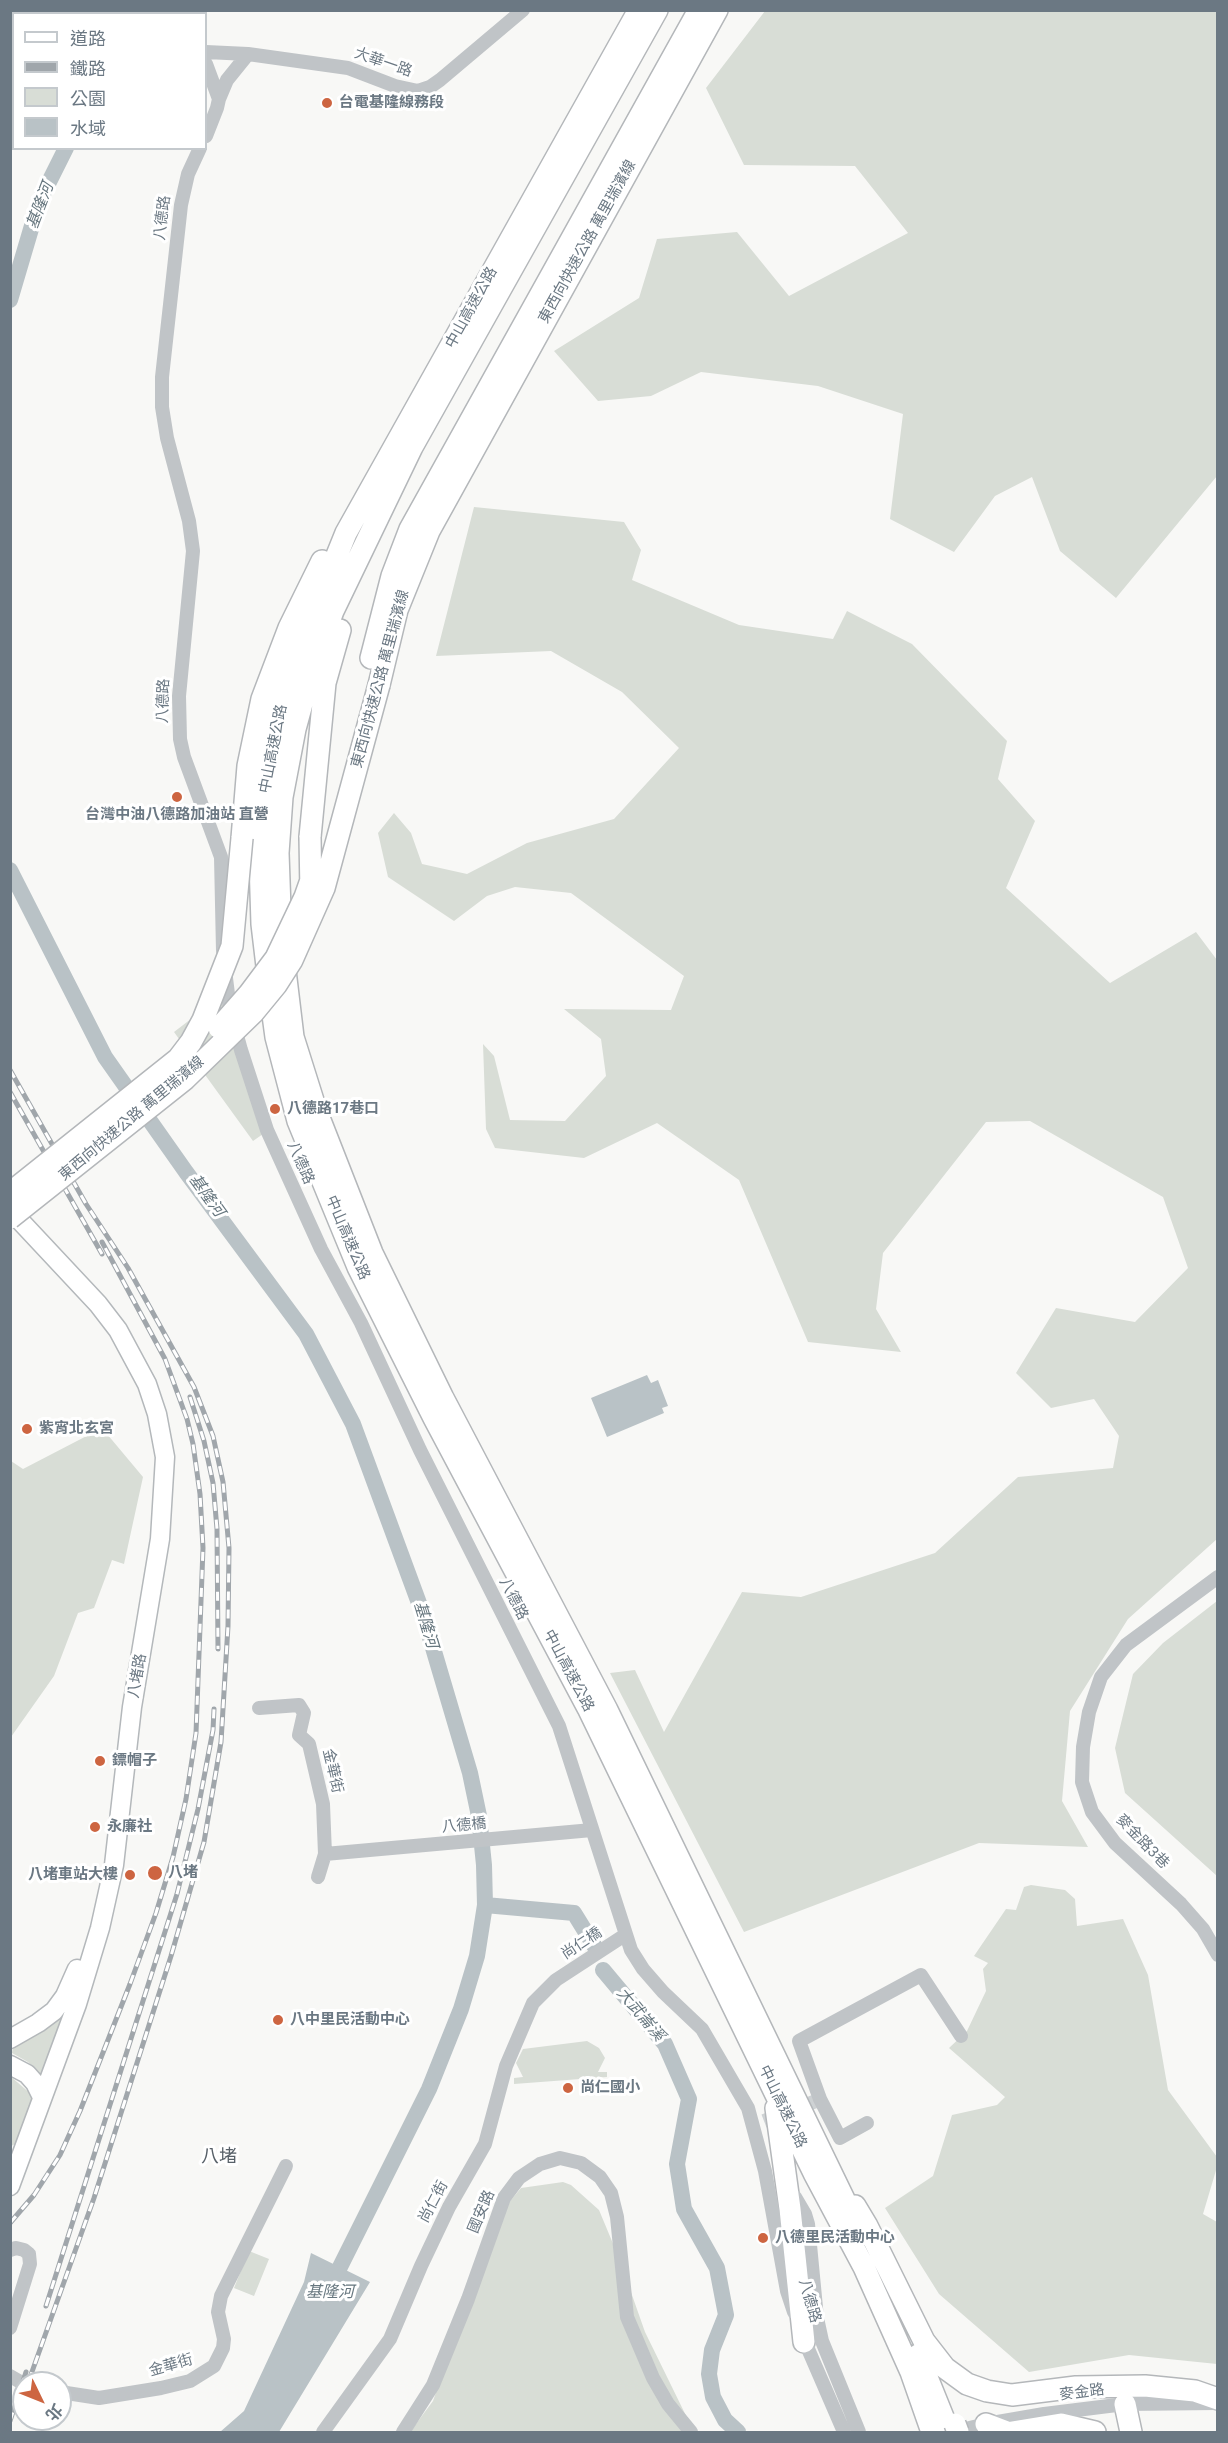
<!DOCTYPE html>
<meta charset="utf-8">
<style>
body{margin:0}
#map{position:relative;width:1228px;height:2443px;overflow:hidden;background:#f8f8f6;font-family:Roboto,"Noto Sans TC",sans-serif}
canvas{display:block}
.frame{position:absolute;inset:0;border:12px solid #6b7883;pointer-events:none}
.legend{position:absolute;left:12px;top:12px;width:195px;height:138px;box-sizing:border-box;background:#fff;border:2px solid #c4c9cd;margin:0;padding:8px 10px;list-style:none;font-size:18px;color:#6b7883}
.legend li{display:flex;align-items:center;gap:12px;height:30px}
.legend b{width:30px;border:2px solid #c4c9cd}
.north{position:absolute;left:12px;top:2371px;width:60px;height:60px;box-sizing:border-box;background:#fff;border:2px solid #c4c9cd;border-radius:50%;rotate:133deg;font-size:16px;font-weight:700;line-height:24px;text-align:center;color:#6b7883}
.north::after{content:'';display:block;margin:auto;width:21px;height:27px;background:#cd6541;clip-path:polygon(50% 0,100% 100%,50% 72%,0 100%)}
</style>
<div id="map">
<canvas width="1228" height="2443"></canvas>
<div class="frame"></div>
<ul class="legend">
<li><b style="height:8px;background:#fff"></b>道路</li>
<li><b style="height:8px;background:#a0a6ab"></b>鐵路</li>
<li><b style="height:16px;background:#d8ddd6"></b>公園</li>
<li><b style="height:16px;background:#b9c2c6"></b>水域</li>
</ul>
<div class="north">北</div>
</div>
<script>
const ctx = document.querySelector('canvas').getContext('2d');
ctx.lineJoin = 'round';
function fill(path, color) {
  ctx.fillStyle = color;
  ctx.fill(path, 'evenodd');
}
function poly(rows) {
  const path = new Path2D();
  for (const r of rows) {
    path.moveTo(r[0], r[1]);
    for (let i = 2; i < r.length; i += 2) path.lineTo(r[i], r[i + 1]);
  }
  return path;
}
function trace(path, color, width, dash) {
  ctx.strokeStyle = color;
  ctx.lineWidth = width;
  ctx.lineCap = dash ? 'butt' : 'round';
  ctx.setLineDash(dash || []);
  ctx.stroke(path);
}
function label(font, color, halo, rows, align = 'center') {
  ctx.font = font + ' Roboto,"Noto Sans TC",sans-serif';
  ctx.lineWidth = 6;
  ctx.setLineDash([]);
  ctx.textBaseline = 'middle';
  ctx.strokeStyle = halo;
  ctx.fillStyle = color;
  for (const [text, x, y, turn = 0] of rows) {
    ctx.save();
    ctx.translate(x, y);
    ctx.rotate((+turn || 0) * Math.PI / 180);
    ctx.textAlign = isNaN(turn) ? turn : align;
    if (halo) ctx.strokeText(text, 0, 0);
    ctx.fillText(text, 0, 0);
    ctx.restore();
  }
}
fill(poly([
 [765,11,1217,11,1217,476,1116,598,1060,551,1032,477,995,496,954,552,890,519,903,414,818,386,701,372,651,396,598,401,554,351,639,298,657,239,737,232,789,296,908,233,855,166,744,165,706,88],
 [474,507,624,522,641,550,632,580,739,625,833,639,847,611,912,644,1007,741,998,779,1035,821,1006,888,1110,983,1196,932,1217,960,1217,1539,1128,1619,1070,1711,1062,1801,1088,1847,979,1843,744,1932,610,1673,635,1670,664,1732,742,1592,801,1597,935,1553,1018,1477,1113,1468,1119,1436,1094,1399,1051,1408,1016,1373,1056,1308,1135,1322,1188,1268,1163,1197,1030,1121,986,1122,883,1253,876,1309,901,1352,808,1342,739,1180,657,1123,584,1158,495,1148,486,1129,483,1044,494,1056,510,1120,565,1121,606,1076,601,1039,564,1009,671,1010,684,976,571,893,515,887,487,896,454,921,388,877,378,833,394,813,411,833,422,864,467,874,527,843,614,819,679,748,622,692,551,651,436,656],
 [228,997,263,1134,253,1141,174,1032,200,1012],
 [102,1428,143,1477,124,1564,112,1560,94,1608,78,1613,54,1676,11,1737,11,1461,23,1469],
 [1217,1601,1217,1876,1125,1793,1115,1748,1133,1674,1163,1643],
 [1031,1885,1065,1890,1075,1899,1077,1926,1123,1919,1148,1975,1168,2090,1217,2157,1217,2167,1203,2214,1217,2222,1217,2364,1129,2355,1029,2372,939,2294,885,2208,933,2176,952,2115,997,2105,1005,2097,949,2048,967,2031,986,1991,983,1969,988,1963,974,1956,1006,1909,1016,1910,1024,1887],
 [62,2012,65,2017,41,2076,28,2062,12,2053,13,2046],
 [587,2041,599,2048,605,2058,598,2072,607,2072,607,2077,514,2084,514,2078,523,2077,516,2063,523,2049],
 [10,2076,31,2094,33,2108,22,2141,11,2146],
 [563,2182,571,2185,599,2210,619,2258,645,2332,694,2432,410,2432,433,2401,497,2217,521,2188],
 [249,2251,269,2259,254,2296,234,2288]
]), '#d8ddd6');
fill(poly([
 [647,1375,651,1383,658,1380,668,1406,662,1408,664,1413,607,1437,591,1398],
 [311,2253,370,2282,279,2432,220,2432,244,2411,304,2282]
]), '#b9c2c6');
trace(poly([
 [155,14,157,10],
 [10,300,39,202,66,148],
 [10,870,105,1057,186,1172,306,1334,353,1424,423,1614,470,1773,479,1816,484,1865,485,1905,477,1956,461,2009,429,2089,330,2287],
 [485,1905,574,1913,595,1947],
 [603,1970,665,2044,689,2099,677,2164,684,2209,717,2268,726,2315,712,2350,709,2374,713,2397,725,2420,738,2432]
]), '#b9c2c6', 16);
trace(poly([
 [764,2121,816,2101]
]), '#ced2d4', 14, [14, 7]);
const major = poly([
 [75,14,77,10],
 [89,14,91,10],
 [10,109,14,105],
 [10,129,14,125],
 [10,1210,98,1304,118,1330,147,1384,157,1414,165,1457,160,1539,132,1707,114,1865,100,1928,77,2004,10,2186],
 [10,2039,38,2023,54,2011,65,1996,77,1969],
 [10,2065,27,2074,35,2083,42,2097]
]);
const highway = poly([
 [639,10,346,533,308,627,282,702,267,773,260,861,262,924,271,1000,276,1037,298,1121,358,1267,434,1418,588,1708,814,2173,864,2267,911,2372,932,2432],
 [657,10,412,447,333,611,311,671,295,729,282,797,278,853,281,937,293,1037,316,1110,372,1253,443,1398,607,1710,856,2224],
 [371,658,392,576,410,529,699,10],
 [379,685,397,610,429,531,717,10],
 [310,837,325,683,340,630],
 [242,838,248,766,262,699,289,628,322,561],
 [776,2108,790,2209,804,2342],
 [855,2206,867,2226,924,2341,945,2368,967,2384,987,2391,1012,2395,1076,2387,1145,2386,1195,2391,1218,2399],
 [918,2355,949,2432],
 [1125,2404,1131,2432],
 [986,2424,1007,2432],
 [1012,2432,1061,2424,1095,2432]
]);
trace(major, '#b4b8bb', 21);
trace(highway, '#b4b7ba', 24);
trace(poly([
 [165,10,168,14],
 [206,52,248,54,348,68,395,86,418,91,430,87,440,80,523,10],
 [206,64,219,99,217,108,206,136],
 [219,99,227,80,248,54],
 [200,148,188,174,181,205,162,377,162,407,167,438,189,521,193,551,179,696,180,739,184,757,221,857,223,951],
 [225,970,230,1010,241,1050,267,1130,321,1249,361,1323,420,1450,559,1726,631,1950,643,1969,663,1992,702,2029,748,2108,765,2171,787,2291,794,2312],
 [1218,1577,1126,1645,1101,1677,1089,1712,1083,1747,1082,1782,1092,1812,1115,1843,1181,1904,1203,1929,1218,1955],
 [259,1708,299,1705,304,1713,299,1735,309,1744,323,1804,325,1854,318,1877],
 [325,1854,592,1830],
 [867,2123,840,2138,820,2099,799,2041,921,1975,961,2036],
 [795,2197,805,2214,808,2224,817,2318,822,2341,859,2432],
 [10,2250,16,2248,24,2250,29,2254,30,2264,10,2328],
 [802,2335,844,2432],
 [10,2376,24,2384],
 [60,2392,99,2398,161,2388,190,2381,214,2366,223,2348,224,2339,218,2312,221,2296,286,2166],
 [323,2432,390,2339,421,2266,449,2207,485,2144,506,2066,533,2003,556,1980,625,1935],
 [403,2432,433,2385,468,2299,504,2198,519,2178,540,2164,560,2158,581,2163,600,2177,611,2193,617,2217,627,2317,653,2378,668,2404,691,2432],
 [953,2432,986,2424,1044,2414,1125,2404,1216,2403]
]), '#c0c4c7', 14);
trace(major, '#fff', 18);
trace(highway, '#fff', 21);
const rail = poly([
 [24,14,25,10],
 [10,49,14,41],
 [10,1070,86,1204,128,1268,194,1387,213,1436,223,1482,229,1548,228,1626,221,1742,204,1842,171,1956,94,2198,28,2383],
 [10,1092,102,1254],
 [190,1397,204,1441,213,1483,217,1529,218,1649],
 [10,2223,34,2195,60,2155,80,2111,130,1984,156,1913,173,1857,186,1799,196,1733,203,1548,200,1494,193,1444,187,1419,165,1359,102,1242],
 [46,2306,177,1894,198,1809,213,1730,214,1709],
 [10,2421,26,2372]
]);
trace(rail, '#a0a6ab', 5);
trace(rail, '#fff', 3, [9]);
const highwayBridge = poly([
 [310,837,311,893],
 [219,1028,249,994,276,958,305,897,311,880],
 [10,1193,178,1059,191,1042,203,1020,232,946,242,838],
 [10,1218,185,1079,253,1013,276,985,292,960,324,888,379,685],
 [955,2424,958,2432]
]);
trace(highwayBridge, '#b4b7ba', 24, []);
trace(highwayBridge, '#fff', 21);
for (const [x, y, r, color] of [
 [327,103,6,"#cd6541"],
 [177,797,6,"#cd6541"],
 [275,1109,6,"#cd6541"],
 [27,1429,6,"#cd6541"],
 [100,1761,6,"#cd6541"],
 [95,1827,6,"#cd6541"],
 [155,1873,8,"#cd6541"],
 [130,1875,6,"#cd6541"],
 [278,2020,6,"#cd6541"],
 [568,2088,6,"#cd6541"],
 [763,2238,6,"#cd6541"]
]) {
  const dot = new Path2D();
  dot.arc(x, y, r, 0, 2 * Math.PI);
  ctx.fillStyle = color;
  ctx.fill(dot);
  trace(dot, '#fff', 2);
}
label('15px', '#6b7883', '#fff', [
 ["大華一路",383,63,19],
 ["八德路",163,218,-83],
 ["東西向快速公路 萬里瑞濱線",588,242,-61],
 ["中山高速公路",472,308,-61],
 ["東西向快速公路 萬里瑞濱線",381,679,-75],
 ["八德路",164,701,-88],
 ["中山高速公路",274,749,-79],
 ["東西向快速公路 萬里瑞濱線",132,1119,-40],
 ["八德路",300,1163,66],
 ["中山高速公路",347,1238,67],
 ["八德路",513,1599,63],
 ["中山高速公路",568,1671,62],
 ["八堵路",138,1676,-80],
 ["金華街",332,1771,77],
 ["八德橋",464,1826,-5],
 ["麥金路3巷",1142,1842,46],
 ["尚仁橋",582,1944,-33],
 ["中山高速公路",782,2107,64],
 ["尚仁街",434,2202,-62],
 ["國安路",482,2212,-67],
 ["八德路",809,2301,74],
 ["金華街",171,2366,-16],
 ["麥金路",1082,2393,-7]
]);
label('bold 15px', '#6b7883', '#fff', [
 ["台電基隆線務段",339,103],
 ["台灣中油八德路加油站 直營",177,815,"center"],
 ["八德路17巷口",287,1109],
 ["紫宵北玄宮",39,1429],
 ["鏢帽子",112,1761],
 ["永廉社",107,1827],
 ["八堵",168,1873],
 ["八堵車站大樓",118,1875,"right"],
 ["八中里民活動中心",290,2020],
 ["尚仁國小",580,2088],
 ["八德里民活動中心",775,2238]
], 'left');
label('italic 16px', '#67777f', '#fff', [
 ["基隆河",41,206,-69],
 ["基隆河",206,1196,54],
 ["基隆河",425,1625,73],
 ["大武崙溪",640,2015,50],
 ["基隆河",330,2293]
]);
label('18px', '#586169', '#fff', [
 ["八堵",219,2157]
]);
</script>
